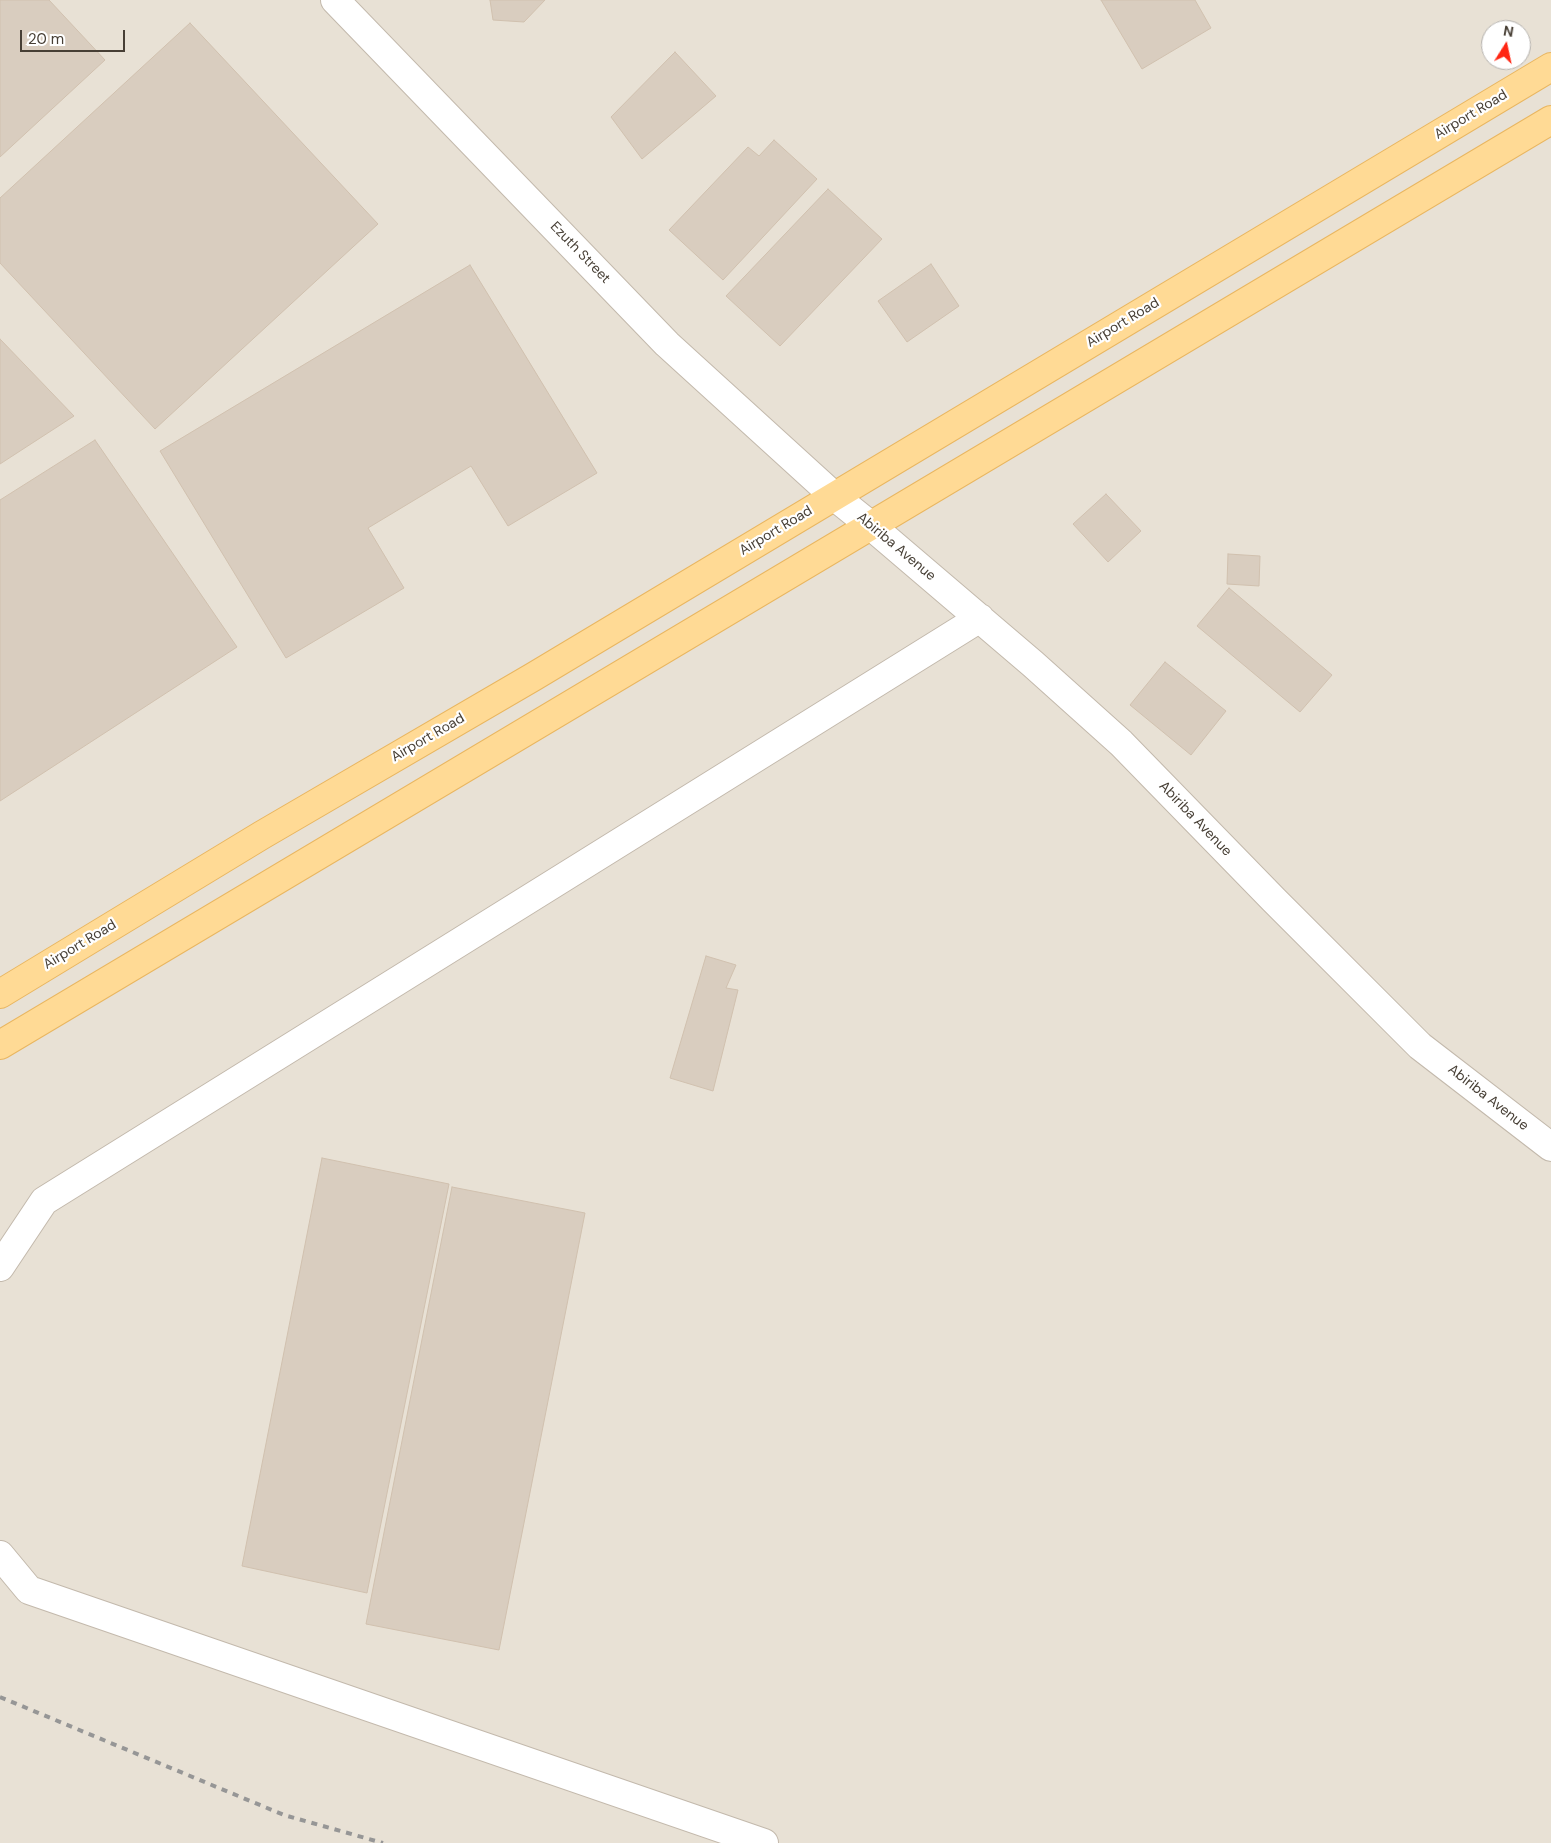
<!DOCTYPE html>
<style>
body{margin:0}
#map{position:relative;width:1551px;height:1843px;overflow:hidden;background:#f4efe7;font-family:"DM Sans",sans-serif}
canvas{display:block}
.north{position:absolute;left:1481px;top:20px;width:50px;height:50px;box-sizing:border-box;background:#fff;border:1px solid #b5b2ae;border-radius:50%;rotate:10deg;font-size:14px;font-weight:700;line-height:20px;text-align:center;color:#473f35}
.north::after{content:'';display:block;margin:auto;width:18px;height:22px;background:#ff2613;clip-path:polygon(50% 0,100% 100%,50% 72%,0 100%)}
.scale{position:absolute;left:20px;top:30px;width:105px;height:22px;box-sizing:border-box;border:2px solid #473f35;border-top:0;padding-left:6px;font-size:15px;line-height:18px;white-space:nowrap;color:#473f35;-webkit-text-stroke:4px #fff;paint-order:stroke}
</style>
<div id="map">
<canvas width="1551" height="1843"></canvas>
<div class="north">N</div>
<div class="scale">20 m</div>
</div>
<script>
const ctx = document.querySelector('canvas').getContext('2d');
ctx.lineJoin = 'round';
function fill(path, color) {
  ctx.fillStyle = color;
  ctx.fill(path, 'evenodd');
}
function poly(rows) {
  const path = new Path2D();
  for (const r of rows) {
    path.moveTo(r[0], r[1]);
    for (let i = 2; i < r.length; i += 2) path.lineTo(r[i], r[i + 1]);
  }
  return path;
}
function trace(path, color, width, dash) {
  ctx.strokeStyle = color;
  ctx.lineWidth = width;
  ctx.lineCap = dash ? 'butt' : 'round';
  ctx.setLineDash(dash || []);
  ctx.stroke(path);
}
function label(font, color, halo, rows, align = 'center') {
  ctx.font = font + ' "DM Sans",sans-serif';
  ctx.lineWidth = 4.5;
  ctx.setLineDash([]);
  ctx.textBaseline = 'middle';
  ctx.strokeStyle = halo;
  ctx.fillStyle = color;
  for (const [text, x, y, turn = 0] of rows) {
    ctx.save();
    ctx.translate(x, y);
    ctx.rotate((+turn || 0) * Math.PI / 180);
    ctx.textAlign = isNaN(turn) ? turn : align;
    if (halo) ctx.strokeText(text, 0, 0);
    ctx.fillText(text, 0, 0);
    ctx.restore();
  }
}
fill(poly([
 [0,0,1551,0,1551,1843,0,1843],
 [1491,30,1521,30,1521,60,1491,60]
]), '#e8e1d5');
const building = poly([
 [0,0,49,0,105,60,0,157,0,0],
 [490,0,545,0,524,22,493,20,490,0],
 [1101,0,1195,0,1211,28,1142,69,1101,0],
 [190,23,378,224,155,429,0,263,0,198,190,23],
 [675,52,716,96,642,159,611,117,675,52],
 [774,140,817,179,723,280,669,230,748,147,759,156,774,140],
 [828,189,882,239,780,346,726,296,828,189],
 [931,264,959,306,907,342,878,301,931,264],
 [470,265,597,473,508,526,471,466,368,528,404,588,286,658,160,451,470,265],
 [0,339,74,416,0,464,0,339],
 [95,440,237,647,0,801,0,500,95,440],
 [1106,494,1141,531,1108,562,1073,524,1106,494],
 [1228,554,1260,556,1259,586,1227,584,1228,554],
 [1229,588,1332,675,1300,712,1197,626,1229,588],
 [1165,662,1226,711,1191,755,1130,705,1165,662],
 [706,956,736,965,726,988,738,990,713,1091,670,1078,706,956],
 [322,1158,449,1184,367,1593,242,1566,322,1158],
 [452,1187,585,1213,499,1650,366,1624,452,1187]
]);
fill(building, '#d9cdbf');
trace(building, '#d1c1af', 1);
const street = poly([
 [335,0,667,344,834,496,870,525,1033,664,1121,743,1274,900,1420,1046,1551,1147],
 [0,1267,44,1201,980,618],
 [0,1555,29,1590,764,1843]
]);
const primary = poly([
 [0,994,262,835,533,677,1551,67],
 [0,1045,1551,120]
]);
trace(street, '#c3b9ac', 30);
trace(primary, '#e9b660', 30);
trace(street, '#fff', 28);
trace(primary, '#ffda95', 28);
trace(poly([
 [0,1697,284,1815,383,1843]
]), '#969696', 4, [6, 6]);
label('14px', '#473f35', '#fff', [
 ["Airport Road",1471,115,-31],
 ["Ezuth Street",580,253,46],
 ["Airport Road",1123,323,-31],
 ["Airport Road",776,531,-31],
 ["Abiriba Avenue",896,547,40],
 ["Airport Road",428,738,-30],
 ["Abiriba Avenue",1195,819,46],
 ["Airport Road",80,945,-31],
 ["Abiriba Avenue",1488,1098,38]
]);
</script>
